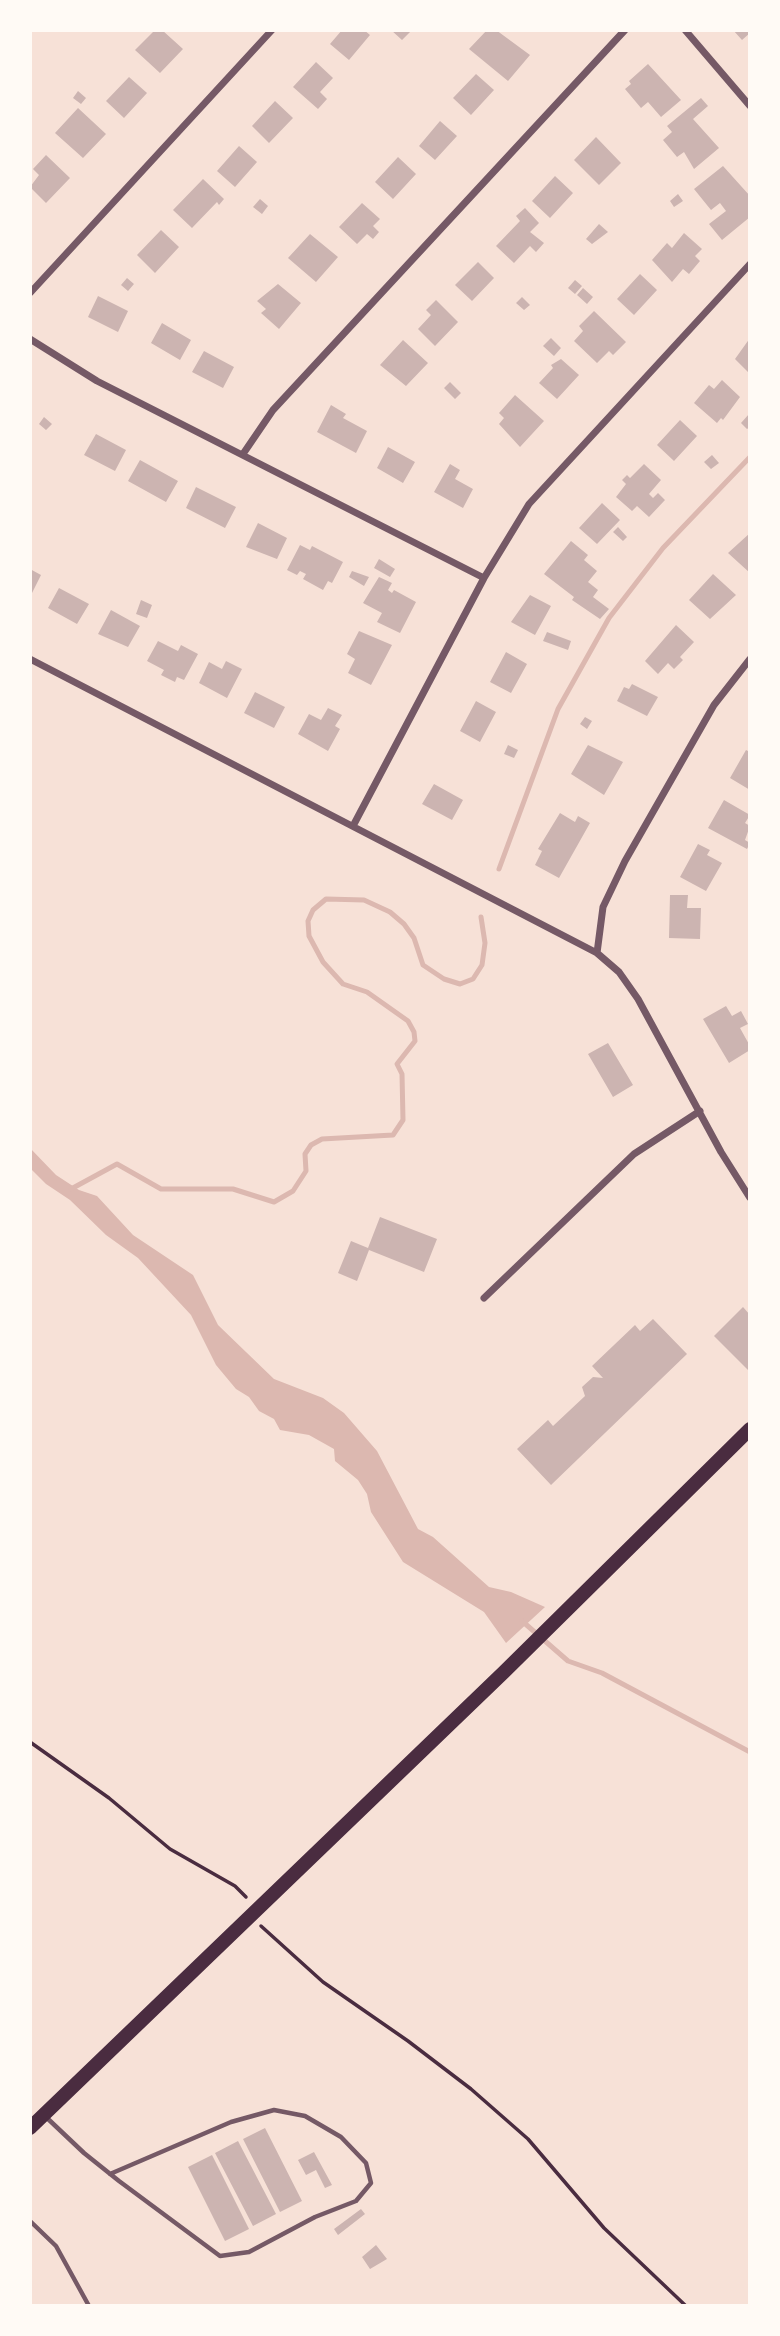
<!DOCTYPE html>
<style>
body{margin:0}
#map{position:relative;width:780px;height:2336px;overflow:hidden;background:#f7e1d7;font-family:Montserrat,sans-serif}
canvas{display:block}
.frame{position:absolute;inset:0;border:32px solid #fffaf5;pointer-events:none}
</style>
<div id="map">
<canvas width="780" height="2336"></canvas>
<div class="frame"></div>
</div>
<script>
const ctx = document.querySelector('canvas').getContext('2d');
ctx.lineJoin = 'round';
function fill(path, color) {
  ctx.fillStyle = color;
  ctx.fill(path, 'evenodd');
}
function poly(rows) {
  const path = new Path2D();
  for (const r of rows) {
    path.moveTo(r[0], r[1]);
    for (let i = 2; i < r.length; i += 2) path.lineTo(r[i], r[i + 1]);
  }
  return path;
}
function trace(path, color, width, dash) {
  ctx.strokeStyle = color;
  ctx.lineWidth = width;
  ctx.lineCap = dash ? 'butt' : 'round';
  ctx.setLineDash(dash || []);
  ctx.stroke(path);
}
fill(poly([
 [30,1148,56,1175,79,1190,97,1196,133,1235,193,1275,218,1325,274,1379,323,1398,344,1413,377,1451,418,1529,433,1537,489,1587,511,1592,545,1607,506,1643,484,1612,403,1562,371,1512,367,1494,358,1480,335,1461,334,1449,309,1435,280,1430,274,1419,259,1411,249,1397,236,1389,216,1365,191,1315,138,1258,106,1235,70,1200,46,1184,30,1168]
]), '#dcb8b0');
trace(poly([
 [499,869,558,709,609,618,663,548,750,457],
 [71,1189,117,1164,161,1189,233,1189,274,1202,293,1191,306,1171,305,1154,311,1145,322,1139,393,1135,403,1120,402,1074,397,1064,415,1041,414,1032,408,1021,367,992,343,984,323,962,309,936,308,921,313,910,326,899,364,900,390,912,404,924,414,938,423,965,444,979,460,984,473,979,482,965,485,943,481,917],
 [522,1621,568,1661,602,1673,750,1752]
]), '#dcb8b0', 5);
fill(poly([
 [155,30,162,30,183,49,160,73,135,50],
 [342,30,364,30,370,35,349,60,330,44],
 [391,30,412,30,402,40],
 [487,30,496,30,530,55,508,81,469,49],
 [733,30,750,30,750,33,742,40],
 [316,62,333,78,320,92,327,99,318,109,293,87],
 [648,64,681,100,661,117,648,102,641,108,625,89,631,84,629,81],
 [476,74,494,90,471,115,453,98],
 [129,77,147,93,124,118,106,101],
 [78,91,86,98,81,104,73,98],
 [701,98,708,106,693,119,719,148,694,169,684,152,677,157,663,140,672,132,667,126],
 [275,101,293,118,269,143,252,126],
 [78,108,106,134,83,158,55,133],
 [440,121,457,136,435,160,419,146],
 [596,137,621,163,599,185,574,160],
 [239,146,257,162,235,187,217,171],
 [46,155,70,178,46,203,30,187,39,175,33,169],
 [398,157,416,174,393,199,375,182],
 [723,166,750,196,750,217,722,240,709,224,726,211,720,203,711,210,694,189],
 [555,176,573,193,550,218,532,201],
 [203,179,224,199,219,205,217,202,192,228,173,210],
 [678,194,683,201,674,207,670,201],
 [260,199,268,206,262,214,253,207],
 [362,203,380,219,373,226,379,232,373,239,367,234,357,244,339,227],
 [525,208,539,223,530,232,544,243,536,252,530,246,514,263,496,246,520,221,516,216],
 [599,224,608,232,592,244,586,239],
 [161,230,179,247,155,273,137,255],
 [684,233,702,249,695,256,700,261,689,274,683,269,672,282,652,260,667,243,672,248],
 [310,234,338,257,316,282,288,258],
 [478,262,494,278,472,301,455,285],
 [640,274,657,290,634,315,617,299],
 [127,278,134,284,128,291,121,285],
 [575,280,582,286,575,294,568,288],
 [278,284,301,303,279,329,261,313,266,309,257,301],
 [583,288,593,297,587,304,577,295],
 [98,296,128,311,118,332,88,317],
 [522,297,530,305,524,310,516,303],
 [436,300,458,322,435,346,418,329,431,315,426,310],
 [594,311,626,342,613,355,609,351,597,363,574,341,583,331,579,326],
 [162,323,191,340,180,360,151,343],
 [551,338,561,348,554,356,543,346],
 [750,338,750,374,735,359],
 [403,340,428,363,406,386,380,365],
 [204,351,234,367,223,388,192,372],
 [561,359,579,375,557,399,539,383,553,368,551,365],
 [722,380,740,397,723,420,721,418,717,423,694,403,709,385,714,389],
 [450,382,461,393,455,399,444,388],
 [515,395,544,421,520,447,499,424,504,418,499,413],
 [331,405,346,414,343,418,367,431,356,453,317,432],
 [749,414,750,427,747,429,741,423],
 [44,417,52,424,46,430,39,424],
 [680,420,697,436,674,461,657,445],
 [96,434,126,450,115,471,84,455],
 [388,447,415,462,403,483,377,468],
 [712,455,719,463,711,469,704,462],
 [140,460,178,481,166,502,128,481],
 [450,464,460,470,455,479,473,489,463,508,434,492],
 [644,464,661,480,649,494,653,498,658,493,665,500,649,517,637,506,632,511,616,497,626,484,622,480,627,475,630,478],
 [196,487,236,507,225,528,186,508],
 [602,503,620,520,597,544,579,528],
 [258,523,287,538,277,559,246,547],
 [618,527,627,537,623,541,613,532],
 [750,533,750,573,728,553],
 [571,541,588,555,584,560,597,571,588,582,598,590,593,597,609,609,600,619,572,600,574,597,544,574],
 [300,545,310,550,312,546,343,562,332,583,328,581,323,590,303,579,306,574,300,571,297,575,287,570],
 [379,559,395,569,390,577,374,568],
 [30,569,41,575,30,597],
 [352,571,369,577,364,586,349,577],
 [713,574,736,595,710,619,689,600],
 [379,577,392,583,388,590,392,593,394,590,416,602,400,633,377,622,382,613,363,603],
 [59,588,89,604,77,624,48,608],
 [530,595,551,606,535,635,511,622],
 [141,600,152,605,147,618,136,614],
 [111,610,140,626,128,647,98,634],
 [676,625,694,642,680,657,683,660,674,669,668,663,658,674,645,661],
 [359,631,392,645,371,685,348,673,355,659,347,654],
 [547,632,571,641,568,650,543,641],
 [158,641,178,651,181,645,198,654,184,680,177,677,175,682,161,675,164,670,147,661],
 [506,652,527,664,511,693,490,682],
 [226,661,242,669,227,698,199,683,209,662,222,669],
 [632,684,658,697,647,716,617,701,624,687,629,689],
 [255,692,285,707,274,728,244,713],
 [476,701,496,712,480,742,460,731],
 [328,708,342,715,335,726,340,729,328,751,298,734,309,714,321,720],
 [585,717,592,721,587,729,580,724],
 [508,745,518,750,514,758,504,754],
 [588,745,623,762,604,795,571,774],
 [746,750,750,752,750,790,730,778],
 [434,784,463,800,452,820,422,804],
 [724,800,750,815,745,823,750,826,745,840,750,843,747,849,708,828],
 [560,813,575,822,578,816,590,823,559,878,535,865,542,851,538,849],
 [698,844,710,850,707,855,722,863,706,891,680,877],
 [670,895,688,895,687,908,701,908,700,939,669,938],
 [726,1006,732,1016,741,1011,748,1024,740,1028,750,1046,750,1050,729,1063,703,1019],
 [608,1043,633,1085,613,1097,588,1054],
 [380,1217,437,1239,424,1272,369,1250,357,1281,338,1273,351,1241,368,1248],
 [743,1307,750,1315,748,1370,714,1336],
 [653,1319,687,1354,551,1485,517,1449,548,1420,553,1426,585,1396,582,1387,593,1377,603,1378,592,1366,635,1325,640,1331],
 [265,2128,302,2201,280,2212,243,2139],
 [238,2141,276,2214,253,2226,215,2153],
 [314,2152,332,2185,325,2188,316,2170,306,2175,298,2160],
 [212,2155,249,2229,225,2241,188,2167],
 [361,2209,365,2214,338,2235,334,2229],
 [376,2245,387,2259,370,2269,362,2257]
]), '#ccb4b1');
trace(poly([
 [30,1742,109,1798,170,1849,235,1886,246,1897],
 [261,1926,323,1982,408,2041,471,2089,528,2139,604,2228,686,2306]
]), '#4a2c40', 3.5);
trace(poly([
 [47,2118,84,2153,119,2181,220,2256,249,2252,315,2217,356,2201,371,2183,366,2163,341,2137,305,2116,274,2110,231,2122,110,2174],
 [30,2221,56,2246,89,2306]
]), '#755966', 4.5);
trace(poly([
 [685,30,750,106],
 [30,293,272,30],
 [30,339,97,381,484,578],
 [243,454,273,410,625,30],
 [30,659,597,953,619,972,638,999,721,1152,750,1198],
 [353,826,484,578,529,504,750,264],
 [597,953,603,907,625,861,714,705,750,659],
 [484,1298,634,1154,700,1111]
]), '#755966', 7);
trace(poly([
 [30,2128,504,1672,750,1429]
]), '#4a2c40', 14);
</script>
